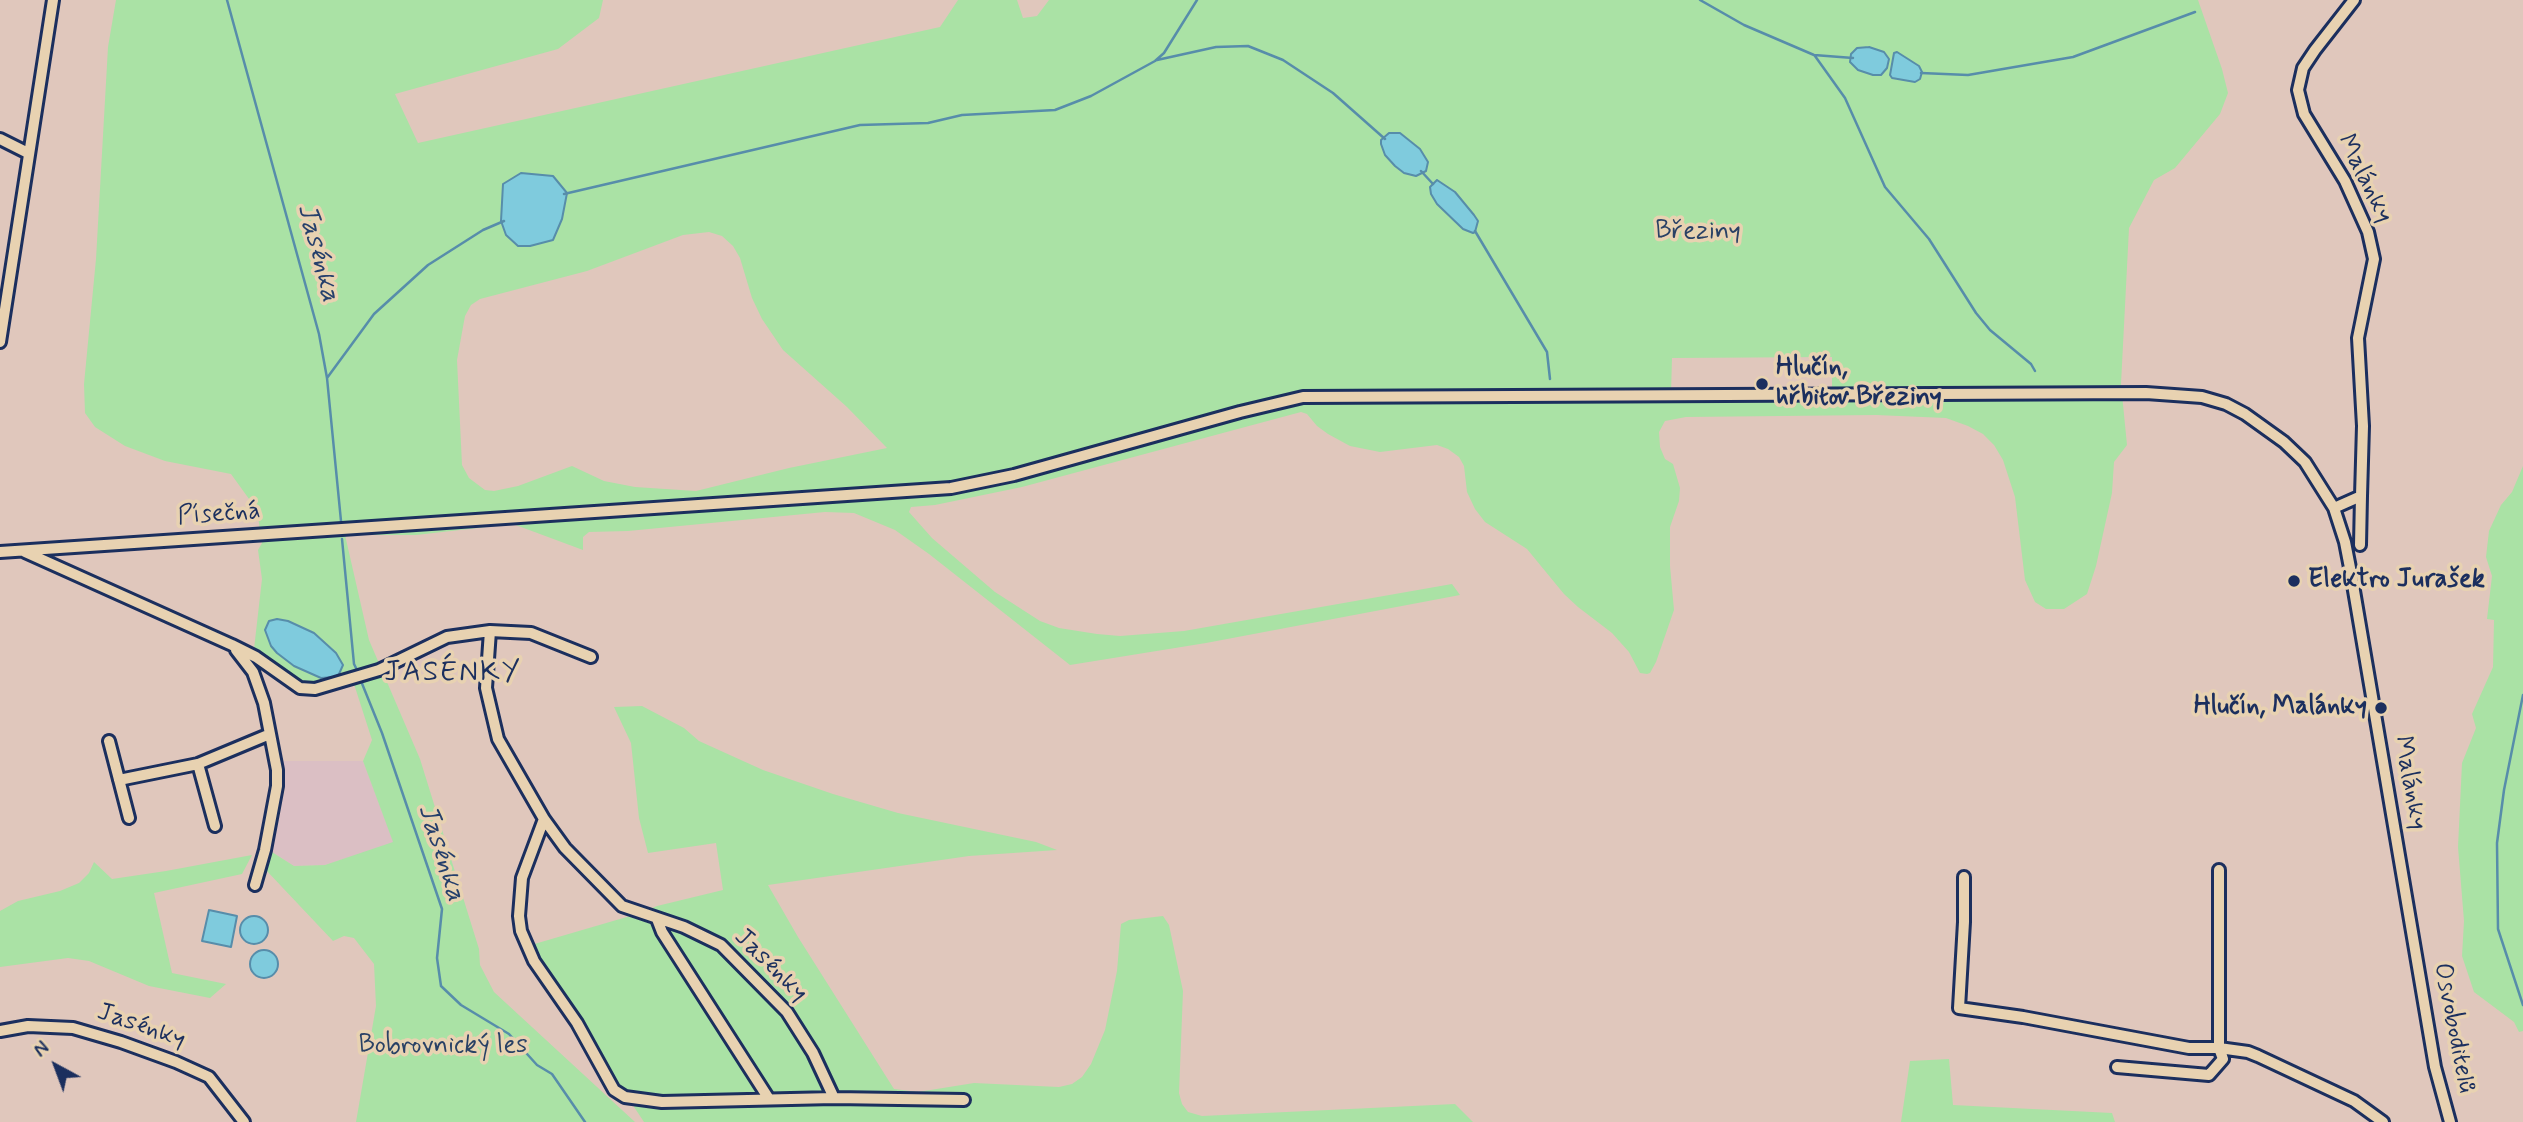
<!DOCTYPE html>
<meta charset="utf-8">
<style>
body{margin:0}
#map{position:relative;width:2523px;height:1122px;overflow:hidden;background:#e0c7bc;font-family:Mynerve,sans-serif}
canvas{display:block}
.north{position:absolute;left:21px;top:1031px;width:70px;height:70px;-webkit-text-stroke:5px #e8d2b1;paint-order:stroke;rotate:319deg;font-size:19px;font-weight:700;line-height:28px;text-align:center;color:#1b2f5e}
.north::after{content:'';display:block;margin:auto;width:24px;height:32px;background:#1b2f5e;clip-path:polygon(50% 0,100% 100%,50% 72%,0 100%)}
</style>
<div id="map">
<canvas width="2523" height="1122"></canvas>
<div class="north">N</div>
</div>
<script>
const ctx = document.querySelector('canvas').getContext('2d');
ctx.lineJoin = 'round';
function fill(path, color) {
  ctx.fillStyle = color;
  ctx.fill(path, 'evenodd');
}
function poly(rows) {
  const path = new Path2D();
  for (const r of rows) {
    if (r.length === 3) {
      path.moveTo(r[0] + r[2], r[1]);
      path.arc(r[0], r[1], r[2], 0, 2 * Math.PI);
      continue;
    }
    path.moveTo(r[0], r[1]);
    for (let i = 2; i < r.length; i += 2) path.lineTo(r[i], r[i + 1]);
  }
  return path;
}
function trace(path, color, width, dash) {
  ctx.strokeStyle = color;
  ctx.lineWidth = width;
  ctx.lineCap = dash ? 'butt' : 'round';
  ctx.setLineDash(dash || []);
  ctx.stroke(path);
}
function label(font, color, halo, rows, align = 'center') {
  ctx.font = font + ' Mynerve,sans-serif';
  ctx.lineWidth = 7;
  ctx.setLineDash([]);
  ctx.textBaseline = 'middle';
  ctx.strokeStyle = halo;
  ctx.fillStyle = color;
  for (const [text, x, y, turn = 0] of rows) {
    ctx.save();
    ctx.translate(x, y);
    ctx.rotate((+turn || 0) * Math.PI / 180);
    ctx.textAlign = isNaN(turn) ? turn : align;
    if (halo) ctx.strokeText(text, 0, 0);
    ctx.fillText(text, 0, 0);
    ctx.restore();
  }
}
fill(poly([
 [282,761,363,761,394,843,325,865,294,866,272,852,285,790]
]), '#dbbfc4');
fill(poly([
 [116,0,603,0,599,18,558,49,395,94,418,143,940,27,958,0,1017,0,1023,18,1037,16,1049,0,2198,0,2222,69,2228,93,2220,114,2175,168,2154,180,2129,228,2121,384,2127,445,2114,462,2112,493,2096,566,2087,594,2064,609,2046,609,2035,602,2025,580,2015,497,2003,460,1994,445,1983,434,1968,426,1946,418,1876,415,1686,417,1665,421,1659,432,1660,447,1665,459,1673,464,1680,488,1679,501,1670,527,1670,566,1674,610,1656,662,1650,673,1647,674,1640,673,1629,652,1612,633,1578,607,1564,594,1527,549,1485,522,1475,509,1467,492,1464,466,1459,457,1448,449,1437,445,1380,452,1350,446,1328,434,1317,426,1307,414,1301,412,1022,487,935,505,911,507,909,512,932,538,995,592,1040,621,1059,628,1097,634,1120,636,1184,631,1452,584,1460,595,1206,643,1070,665,929,554,895,530,854,513,825,512,628,531,589,532,583,537,583,550,513,524,416,535,345,535,369,640,420,759,479,949,480,965,494,992,635,1122,356,1122,376,1006,374,964,354,938,344,936,333,941,265,869,272,852,294,866,325,865,393,842,363,761,372,740,354,684,297,683,254,649,262,579,258,550,262,543,257,510,231,474,165,461,125,446,95,427,85,413,84,384,96,259,108,47],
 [709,232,722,236,733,246,740,258,752,298,762,319,783,350,847,407,887,448,789,468,696,491,635,487,604,481,572,466,518,486,494,491,485,490,469,478,462,465,457,360,465,316,471,305,480,299,587,271,683,235],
 [1832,357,1832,393,1671,394,1672,358],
 [288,621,314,633,336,653,339,674,334,677,321,678],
 [2523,466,2523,1031,2519,1032,2514,1022,2474,992,2462,956,2464,921,2458,847,2462,763,2476,728,2472,714,2493,667,2494,620,2487,619,2492,576,2486,557,2489,531,2501,505,2512,492],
 [642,706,684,728,699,741,763,770,833,794,898,813,1036,842,1057,850,969,856,768,885,798,937,894,1089,918,1092,974,1083,1059,1087,1072,1084,1082,1077,1091,1064,1105,1030,1117,971,1121,924,1129,920,1163,916,1169,925,1183,991,1179,1093,1182,1104,1188,1112,1202,1116,1455,1104,1473,1122,644,1122,536,959,531,945,637,914,657,906,723,890,716,843,648,853,639,818,631,743,614,707],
 [252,855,242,874,154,893,172,973,226,984,210,998,149,986,89,961,68,958,0,967,0,911,18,901,60,891,79,883,89,873,94,862,112,879,166,871],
 [1949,1059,1953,1105,2112,1113,2115,1122,1901,1122,1910,1061]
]), '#aae2a5');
const water = poly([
 [1869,47,1884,52,1889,59,1887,68,1881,75,1873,75,1858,70,1850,62,1851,54,1857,48,1869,47],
 [1897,52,1919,66,1922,72,1920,79,1915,82,1892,78,1890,75,1894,53,1897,52],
 [1389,133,1400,133,1420,149,1428,162,1426,171,1416,176,1404,173,1395,166,1385,155,1381,144,1381,140,1389,133],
 [521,173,553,176,567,193,562,219,553,240,530,246,518,246,506,235,501,221,503,184,521,173],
 [1437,180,1455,192,1474,215,1478,221,1475,232,1473,233,1463,229,1437,204,1431,194,1430,187,1437,180],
 [277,619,288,621,314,633,336,653,343,665,339,674,334,677,321,678,294,666,277,653,271,646,265,630,269,621,277,619],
 [209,910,237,916,231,947,202,941,209,910],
 [254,930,14],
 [264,964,14]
]);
fill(water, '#7fcbdd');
trace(water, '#578daa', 2);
trace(poly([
 [227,0,319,334,327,378,341,521],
 [1700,0,1744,25,1814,55,1853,58],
 [1815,56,1845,98,1885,187,1929,239,1976,313,1990,330,2031,364,2035,371],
 [1157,60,1216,47,1248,46,1283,60,1333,93,1385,139],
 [1921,73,1968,75,2073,57,2195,12],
 [1421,171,1433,184],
 [564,194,860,125,928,123,962,115,1055,110,1091,96,1155,61,1164,53,1197,0],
 [1475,231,1547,352,1550,379],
 [327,378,374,314,428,265,483,230,504,221],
 [342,539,354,664,359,674],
 [361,681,382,733,442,909,437,958,441,986,461,1005,509,1034,537,1065,552,1074,585,1122],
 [2523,695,2504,790,2497,843,2498,929,2523,1005]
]), '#578daa', 2.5);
const minor = poly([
 [0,139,28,153],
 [0,342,53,0],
 [2334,508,2361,496,2363,426,2358,338,2374,259,2368,232,2345,181,2304,114,2298,90,2303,68,2315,50,2354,0],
 [2360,545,2361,496],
 [0,552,951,488,1014,475,1240,412,1303,397,2146,393,2202,397,2226,404,2245,414,2284,442,2305,462,2334,508,2345,542,2351,573,2435,1067,2450,1122],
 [25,552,232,645,256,657,300,688,315,689,379,670,447,637,490,631,486,688,498,739,544,819,565,848,622,906,684,927,721,945,787,1012,813,1053,834,1098,964,1100],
 [490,631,531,633,591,657],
 [236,650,253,672,264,703,277,770,277,786,265,850,255,885],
 [109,741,129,818],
 [198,764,215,826],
 [119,780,198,764,270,734],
 [544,819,522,878,519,916,521,931,534,961,577,1023,614,1090,625,1097,662,1102,834,1098],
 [2219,870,2219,1048,2248,1052,2258,1056,2354,1101,2383,1122],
 [1964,877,1964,922,1959,1008,2023,1017,2189,1048,2219,1048,2223,1059,2209,1075,2117,1067],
 [657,919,662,932,769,1099],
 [0,1031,28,1026,73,1028,121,1042,176,1062,209,1077,244,1122]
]);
trace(minor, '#1b2f5e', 16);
trace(minor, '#e8d2b1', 10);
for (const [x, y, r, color] of [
 [1762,384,7,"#1b2f5e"],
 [2294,581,7,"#1b2f5e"],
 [2381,708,7,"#1b2f5e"]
]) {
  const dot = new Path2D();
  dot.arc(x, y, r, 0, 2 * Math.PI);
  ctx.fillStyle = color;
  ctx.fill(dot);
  trace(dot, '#e8d2b1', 2.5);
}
label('26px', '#1b2f5e', '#e8d2b1', [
 ["Malánky",2364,179,64],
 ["Písečná",219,515,-4],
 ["Malánky",2409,783,80],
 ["Jasénky",770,966,45],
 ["Jasénky",141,1027,19],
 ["Osvoboditelů",2453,1028,79]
]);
label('26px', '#294165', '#e8d2b1', [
 ["Březiny",1698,233],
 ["Bobrovnický les",443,1047]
]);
label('bold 26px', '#1b2f5e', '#e8d2b1', [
 ["Hlučín,",1776,369],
 ["hřbitov Březiny",1776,399],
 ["Elektro Jurašek",2308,581],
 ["Hlučín, Malánky",2367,708,"right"]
], 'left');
label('italic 28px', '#253f6b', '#e8d2b1', [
 ["Jasénka",317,253,75],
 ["Jasénka",440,853,72]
]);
ctx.letterSpacing = '2px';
label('28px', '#1b2f5e', '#e8d2b1', [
 ["JASÉNKY",453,674]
]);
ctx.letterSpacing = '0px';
</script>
